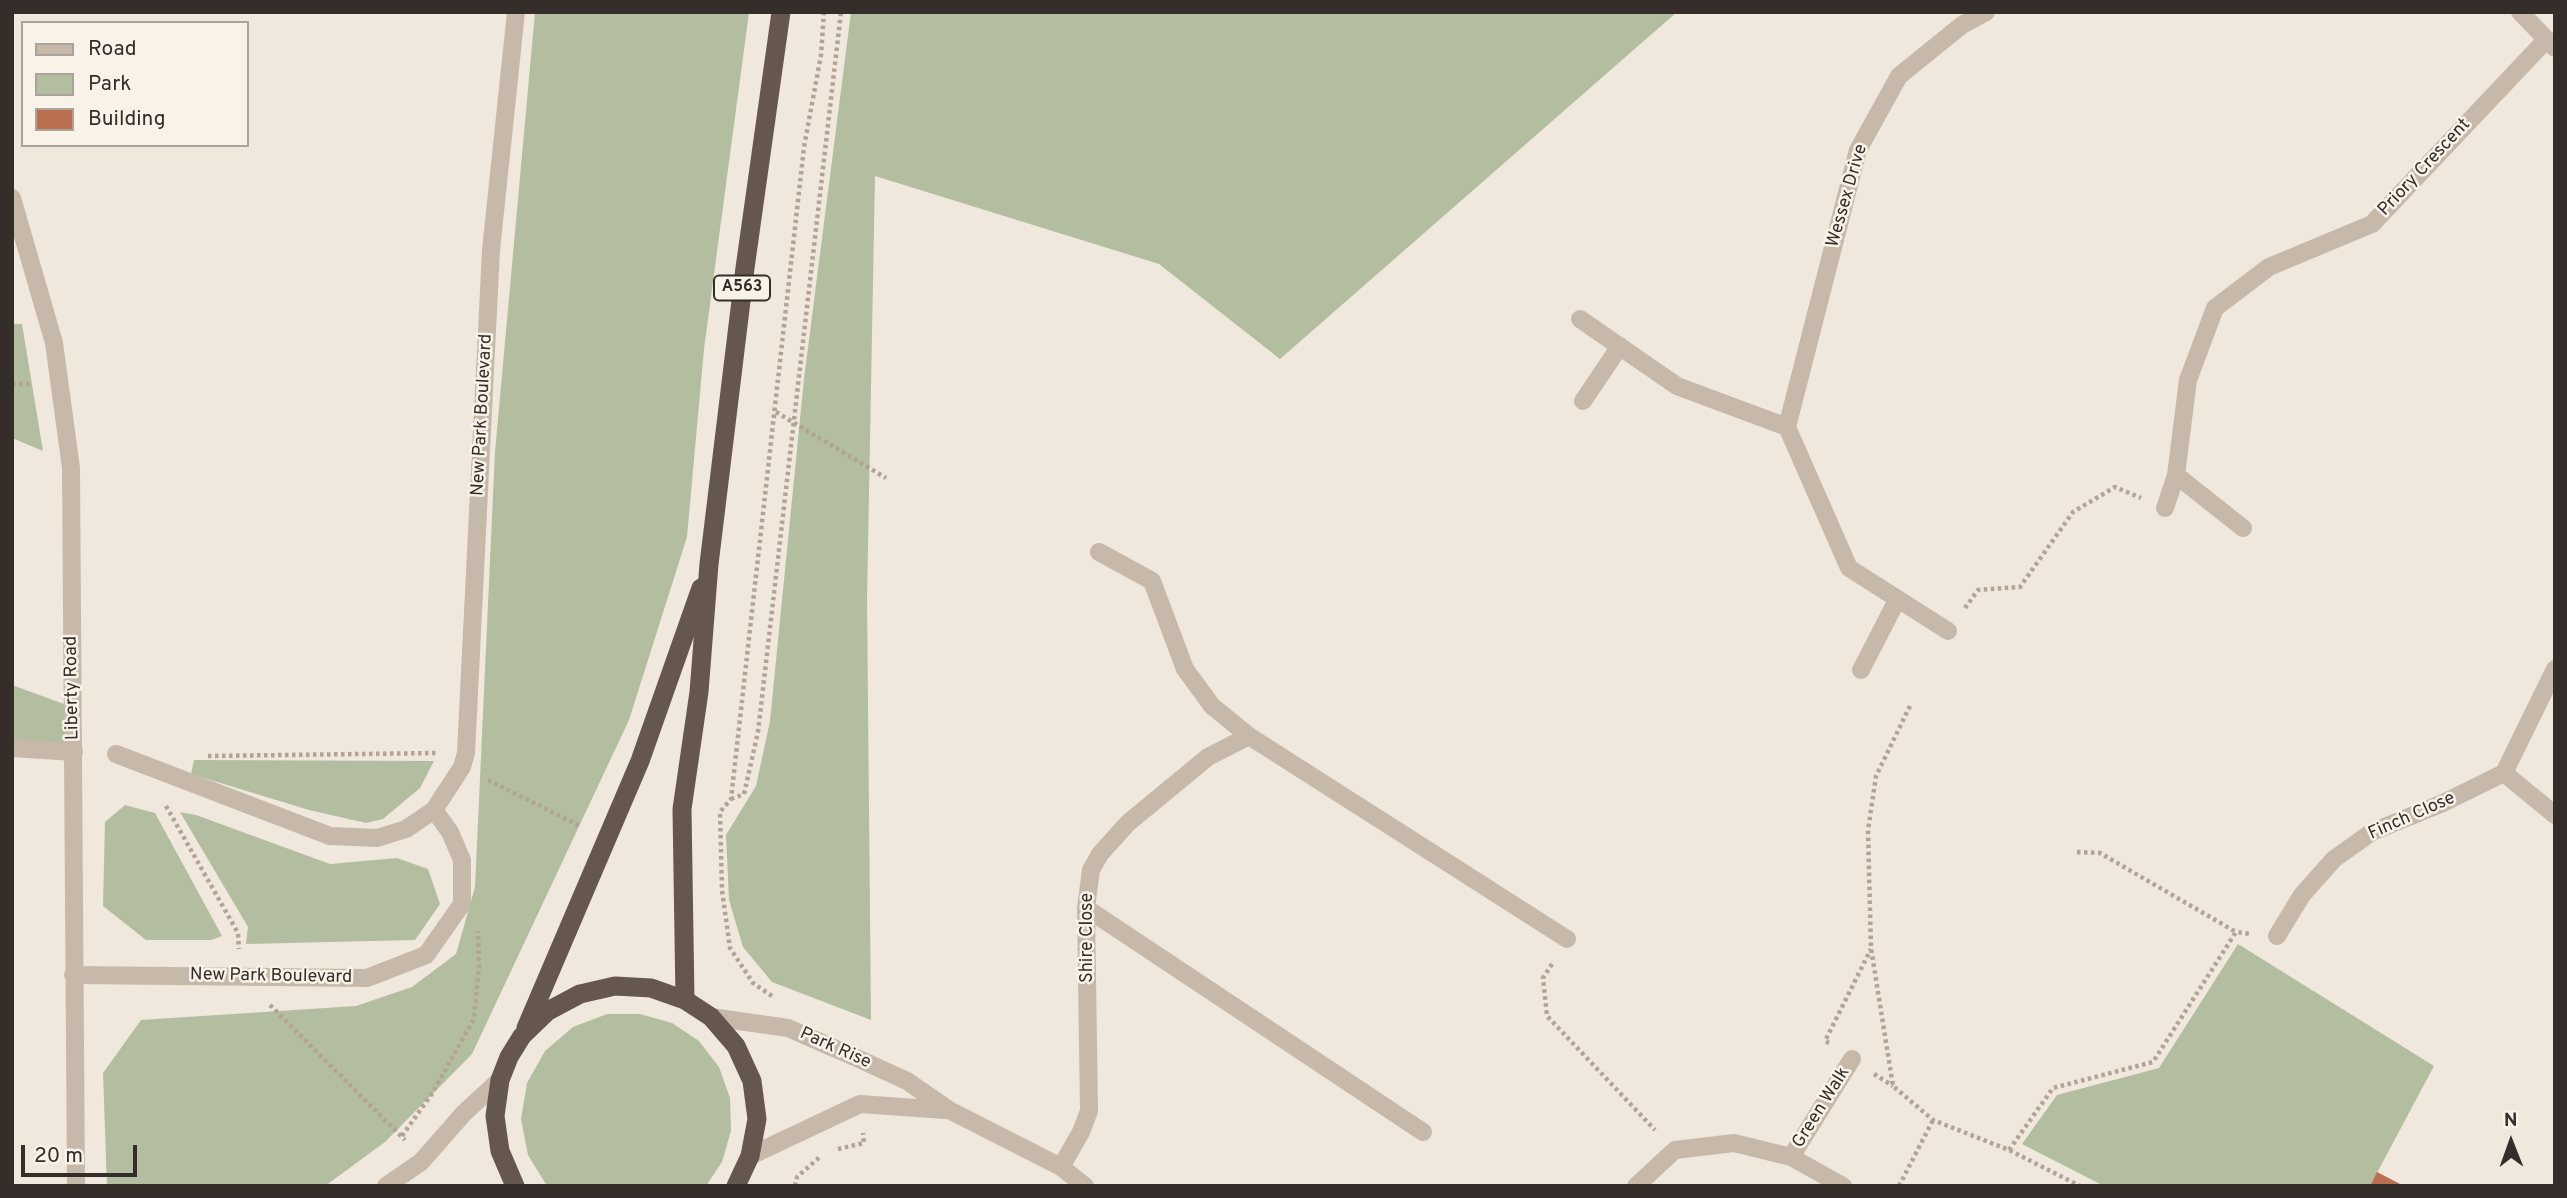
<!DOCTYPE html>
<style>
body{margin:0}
#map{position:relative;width:2567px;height:1198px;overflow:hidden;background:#f0e8dd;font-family:Overpass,sans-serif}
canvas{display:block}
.frame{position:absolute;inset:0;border:14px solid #352d29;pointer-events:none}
.legend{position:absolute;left:21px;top:21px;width:228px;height:126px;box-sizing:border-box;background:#f8f2e9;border:2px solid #aaa39c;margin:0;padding:9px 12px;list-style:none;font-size:21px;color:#352d29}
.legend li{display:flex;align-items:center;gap:14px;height:35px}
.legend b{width:35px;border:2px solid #aaa39c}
.north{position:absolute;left:2476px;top:1107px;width:70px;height:70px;-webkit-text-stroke:5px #f8f2e9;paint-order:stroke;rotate:359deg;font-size:19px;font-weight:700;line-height:28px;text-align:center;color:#352d29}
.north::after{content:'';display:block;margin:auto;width:24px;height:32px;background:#352d29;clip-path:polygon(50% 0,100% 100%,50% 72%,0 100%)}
.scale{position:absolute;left:21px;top:1145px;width:116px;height:32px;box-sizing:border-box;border:4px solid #352d29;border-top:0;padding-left:9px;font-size:21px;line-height:24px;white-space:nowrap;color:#352d29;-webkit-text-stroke:5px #f8f2e9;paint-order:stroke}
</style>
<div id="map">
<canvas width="2567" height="1198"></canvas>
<div class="frame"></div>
<ul class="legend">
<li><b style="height:9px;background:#c7b9aa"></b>Road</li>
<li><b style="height:19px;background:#b2be9f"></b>Park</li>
<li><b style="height:19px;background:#bb6f51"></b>Building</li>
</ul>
<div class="north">N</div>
<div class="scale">20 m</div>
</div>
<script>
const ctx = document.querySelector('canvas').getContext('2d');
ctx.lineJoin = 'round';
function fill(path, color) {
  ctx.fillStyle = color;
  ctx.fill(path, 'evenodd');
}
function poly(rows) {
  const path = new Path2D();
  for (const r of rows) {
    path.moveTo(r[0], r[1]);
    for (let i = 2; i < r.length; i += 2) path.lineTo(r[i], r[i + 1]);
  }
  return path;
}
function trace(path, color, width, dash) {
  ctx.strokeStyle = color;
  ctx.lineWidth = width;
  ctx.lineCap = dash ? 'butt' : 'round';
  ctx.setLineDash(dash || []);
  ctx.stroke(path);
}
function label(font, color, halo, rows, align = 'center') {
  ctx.font = font + ' Overpass,sans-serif';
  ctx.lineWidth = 5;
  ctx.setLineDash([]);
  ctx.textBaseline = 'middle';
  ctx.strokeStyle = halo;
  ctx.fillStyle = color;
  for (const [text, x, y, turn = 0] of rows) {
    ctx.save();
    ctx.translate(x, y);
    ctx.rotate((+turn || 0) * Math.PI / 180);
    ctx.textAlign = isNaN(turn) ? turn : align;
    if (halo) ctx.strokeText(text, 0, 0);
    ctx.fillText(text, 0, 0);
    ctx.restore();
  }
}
fill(poly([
 [535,12,749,12,704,349,687,537,629,720,472,1054,385,1142,325,1186,107,1186,103,1073,141,1020,356,1006,412,987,456,954,475,887,495,452],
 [851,12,1677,12,1280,359,1159,264,875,176,867,598,871,1020,772,982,743,947,729,900,726,835,756,786,770,721,804,379],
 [12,324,22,324,43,451,12,438],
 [12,685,64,704,74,752,12,748],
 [194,760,434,761,420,788,383,819,366,823,309,810,191,774],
 [125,805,155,813,222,936,211,940,146,940,103,906,105,822],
 [180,812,196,815,330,864,397,858,428,869,440,904,415,940,246,944,248,927],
 [2238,944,2434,1066,2370,1186,2104,1186,2022,1144,2057,1095,2159,1068],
 [607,1014,640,1014,672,1023,699,1041,719,1067,730,1098,731,1131,722,1162,706,1186,547,1186,528,1155,521,1119,527,1083,545,1051,573,1027]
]), '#b2be9f');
fill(poly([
 [2377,1172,2404,1186,2370,1186]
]), '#bb6f51');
trace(poly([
 [12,384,32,384],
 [776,412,886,478],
 [1965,608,1978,590,2020,587,2073,512,2115,487,2141,498],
 [1910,706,1876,776,1868,830,1871,948,1893,1086,1933,1120,2009,1150,2080,1186],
 [208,756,437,753],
 [488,780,580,826],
 [731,799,744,794,758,732,841,12],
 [166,806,238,933,239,949],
 [2077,852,2100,853,2236,932],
 [1552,964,1543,978,1547,1016,1655,1130],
 [772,996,753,983,730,948,722,890,720,812,731,799,804,147,821,55,824,12],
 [270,1005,405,1140],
 [1829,1043,1825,1041,1871,949],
 [1874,1074,1893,1086],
 [402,1136,433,1092,474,1019,479,967,478,931],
 [838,1149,864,1143,863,1133],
 [2009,1150,2053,1088,2153,1062,2236,932,2251,934],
 [795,1186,797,1177,821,1156],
 [1899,1186,1933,1120]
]), '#b3a395', 4.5, [3.5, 3.5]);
trace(poly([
 [1086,908,1423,1132]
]), '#c7b9aa', 18);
trace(poly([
 [2520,12,2555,48],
 [1580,319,1677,386,1787,427,1858,150,1899,76,1962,25,1986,12],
 [1583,401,1620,346],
 [1787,427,1849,568,1948,631],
 [2176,475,2243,528],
 [2165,508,2176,475,2188,380,2215,308,2269,267,2372,224,2546,40],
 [1099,552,1152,581,1185,669,1212,706,1249,736],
 [1861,670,1897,600],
 [12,748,74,752],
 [116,754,330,836,377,838,406,829,434,810],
 [2504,773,2555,815],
 [2277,936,2302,895,2334,859,2372,832,2443,803,2504,773,2555,669],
 [73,975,367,978,426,955,462,904,462,860,450,832,434,810,462,767,466,753,491,250,516,12],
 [711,1017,788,1028,859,1059,907,1081,949,1110,1061,1167,1085,1186],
 [750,1156,860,1104,945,1110],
 [1791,1157,1852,1059],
 [1061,1167,1081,1132,1089,1111,1086,908,1091,870,1100,854,1128,823,1208,757,1249,736,1567,939],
 [1636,1186,1675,1150,1734,1143,1791,1157,1843,1186]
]), '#c7b9aa', 18);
trace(poly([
 [12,198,54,343,71,468,76,1186],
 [386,1186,421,1162,464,1113,500,1080]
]), '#c7b9aa', 18);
trace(poly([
 [685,1000,682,809,699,692,709,564,745,268,781,12],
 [526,1028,640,761,701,588],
 [515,1186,500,1151,495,1116,500,1080,509,1057,522,1036,548,1011,580,994,615,986,651,988,685,1000,711,1017,736,1046,752,1081,757,1119,750,1156,736,1186]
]), '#66574e', 19);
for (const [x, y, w] of [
 [742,288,56]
]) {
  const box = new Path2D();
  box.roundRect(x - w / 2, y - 12.5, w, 25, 5);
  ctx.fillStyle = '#f8f2e9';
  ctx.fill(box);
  trace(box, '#352d29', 2);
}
label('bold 16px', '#352d29', null, [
 ["A563",742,288]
]);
label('18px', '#352d29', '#f8f2e9', [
 ["Priory Crescent",2425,168,-47],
 ["Wessex Drive",1848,196,-74],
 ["New Park Boulevard",483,415,-87],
 ["Liberty Road",73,688,-91],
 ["Finch Close",2412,817,-24],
 ["Shire Close",1088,938,-90],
 ["New Park Boulevard",271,977,1],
 ["Park Rise",835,1049,24],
 ["Green Walk",1822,1108,-58]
]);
</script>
